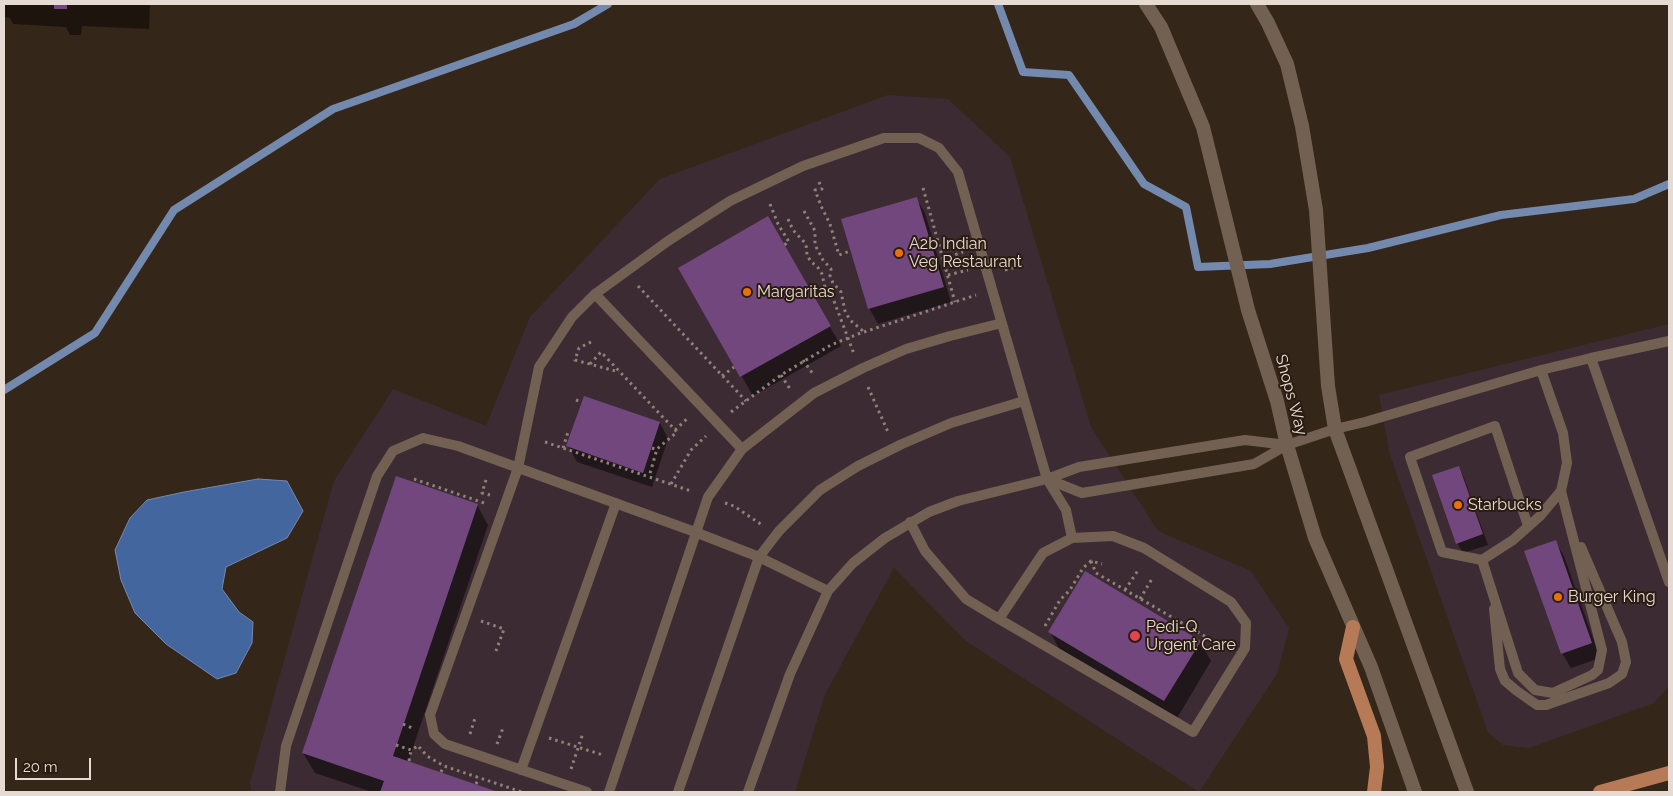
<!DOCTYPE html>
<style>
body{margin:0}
#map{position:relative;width:1673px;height:796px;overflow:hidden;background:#35261a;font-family:Raleway,sans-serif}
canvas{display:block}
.frame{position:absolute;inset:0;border:5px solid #e5dbd3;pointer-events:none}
.scale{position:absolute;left:15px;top:758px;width:76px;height:22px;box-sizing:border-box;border:2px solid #e5dbd3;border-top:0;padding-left:6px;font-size:15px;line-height:18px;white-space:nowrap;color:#e5dbd3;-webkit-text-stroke:4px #2b1c11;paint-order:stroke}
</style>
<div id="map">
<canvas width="1673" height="796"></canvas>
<div class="frame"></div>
<div class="scale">20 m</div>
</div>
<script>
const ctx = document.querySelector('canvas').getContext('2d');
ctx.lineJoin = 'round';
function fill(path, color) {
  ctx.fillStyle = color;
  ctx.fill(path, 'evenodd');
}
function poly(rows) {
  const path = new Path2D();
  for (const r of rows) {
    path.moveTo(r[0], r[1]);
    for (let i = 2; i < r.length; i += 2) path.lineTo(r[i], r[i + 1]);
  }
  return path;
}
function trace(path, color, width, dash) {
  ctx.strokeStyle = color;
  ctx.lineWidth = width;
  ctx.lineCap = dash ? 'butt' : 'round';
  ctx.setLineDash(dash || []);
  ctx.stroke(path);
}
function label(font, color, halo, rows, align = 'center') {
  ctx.font = font + ' Raleway,sans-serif';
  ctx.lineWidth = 4;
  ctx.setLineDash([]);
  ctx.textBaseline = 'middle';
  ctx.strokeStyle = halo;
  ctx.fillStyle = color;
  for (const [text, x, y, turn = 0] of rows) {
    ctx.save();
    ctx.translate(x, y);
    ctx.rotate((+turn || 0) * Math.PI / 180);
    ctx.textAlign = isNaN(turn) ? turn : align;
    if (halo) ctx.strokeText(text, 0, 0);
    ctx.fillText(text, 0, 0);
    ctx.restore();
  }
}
fill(poly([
 [888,95,948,99,1010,157,1091,427,1158,531,1251,571,1289,628,1277,674,1199,792,966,641,894,568,825,694,795,792,251,792,250,783,334,481,393,389,486,426,530,317,660,179],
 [1669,324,1669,686,1654,703,1529,748,1503,745,1488,732,1390,455,1379,395]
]), '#3d2b34');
const water = poly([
 [258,479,287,481,303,511,287,538,226,567,222,589,239,612,253,622,252,643,236,673,217,679,166,644,135,613,121,580,115,550,130,518,147,500,184,492,258,479]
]);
fill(water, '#44669e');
trace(water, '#7489ae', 1);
fill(poly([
 [4,4,150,4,149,29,82,26,81,35,70,35,66,27,13,24,10,18,4,17],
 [916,198,925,213,951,302,878,324,869,308],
 [767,218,841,346,753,396,679,268],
 [660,423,668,439,652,487,577,462,568,446],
 [1459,467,1464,478,1488,545,1463,553,1457,543],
 [477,505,488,525,408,762,496,792,372,792,315,773,303,753],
 [1555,541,1564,556,1600,658,1571,668,1562,653],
 [1050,632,1200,642,1211,661,1176,720,1061,652]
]), '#0007');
trace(poly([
 [998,4,1023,72,1069,75,1144,184,1186,207,1198,267,1270,264,1368,248,1501,215,1634,199,1669,184],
 [4,390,95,333,174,210,333,109,574,24,608,4]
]), '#7489ae', 8);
fill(poly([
 [54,4,67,4,67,9,54,9],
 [917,197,944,287,868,309,841,219],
 [768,216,831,326,740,377,678,268],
 [584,396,660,422,643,473,566,446],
 [1459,466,1483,534,1456,544,1432,475],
 [396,476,478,504,393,756,498,792,380,792,384,781,302,753],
 [1556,540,1592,643,1561,654,1524,551],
 [1085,571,1201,641,1164,701,1048,632]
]), '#72477d');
trace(poly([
 [819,182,822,189,815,190,821,206,830,224,839,255,850,251],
 [923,188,955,302],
 [770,204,778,224,789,242,784,245],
 [804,211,815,231,815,245,823,260,831,269,830,276,833,283,841,292,845,311,850,320,863,331],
 [788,219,793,230,806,244,807,255,811,262,817,266,822,274,826,292,834,301,854,354],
 [943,259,963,252],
 [1005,270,1024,265],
 [948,275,968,270],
 [638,286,746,401],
 [591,342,579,348,575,360,619,372],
 [803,360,813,374],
 [590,364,601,352,677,432,657,449,649,477],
 [781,375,790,389],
 [722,376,734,367],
 [868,387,888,432],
 [576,400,581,402],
 [731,412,781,375,831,345,858,334,976,295],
 [675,430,689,417],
 [545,442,691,491],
 [563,448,568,432],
 [652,448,657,450],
 [414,479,487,504],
 [486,480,482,493,490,495],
 [671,484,691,450,706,436],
 [725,503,734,506,762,525],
 [1091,561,1096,573,1225,648],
 [1125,590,1139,569],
 [1140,599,1153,577],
 [481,621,504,629,496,651],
 [1045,626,1060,600,1070,590,1083,568,1091,561,1102,564],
 [403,724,414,729],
 [470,734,475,718],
 [549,738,603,755],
 [497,744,503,728],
 [396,745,411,750,418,746],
 [419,747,427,756,444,766,522,792],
 [409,761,411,750],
 [571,769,583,733],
 [441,772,444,766],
 [476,784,479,778]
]), '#8e8278', 3, [2.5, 4]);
trace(poly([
 [595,294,742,449],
 [1591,358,1669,341],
 [1541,370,1591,358,1669,582],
 [1047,479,1082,493,1254,464,1287,445,1335,429,1365,422,1541,370,1563,433,1567,463,1561,491,1602,650,1598,670,1592,675,1553,693,1535,690,1518,673,1482,560],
 [910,522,925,551,966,599,999,619],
 [1528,526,1495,426,1410,457,1442,552,1482,560,1513,540,1540,516,1561,491],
 [1113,536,1144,548,1231,602,1246,623,1245,648,1193,732,999,619,1043,553,1072,538,1113,536],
 [1494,609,1500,669,1505,681,1517,691,1537,705,1546,705,1609,683,1622,674,1626,662,1622,642,1581,547],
 [521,770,616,503],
 [280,792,286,746,377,476,393,451,423,438,458,446,695,532,759,557,828,591],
 [587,792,445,744,434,734,430,715,518,468,539,367,572,317,595,294,668,241,730,201,803,166,884,138,919,138,939,148,958,172,1047,479,1066,510,1072,538],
 [609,792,708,497,742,449,814,393,863,368,906,349,950,336,1002,323],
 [678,792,759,557,779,531,820,490,858,466,902,444,951,423,1024,401],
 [748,792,790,674,828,591,853,563,885,538,929,512,958,501,1047,479,1079,467,1245,440,1287,445]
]), '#726153', 10);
trace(poly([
 [1146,4,1161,27,1203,127,1248,310,1277,401,1287,445,1315,538,1371,667,1415,792],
 [1257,4,1268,23,1287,64,1302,126,1316,210,1328,386,1335,429,1467,792]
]), '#726153', 14);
trace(poly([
 [1353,627,1346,659,1374,736,1377,767,1374,792],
 [1600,792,1669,773]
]), '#b67a57', 14);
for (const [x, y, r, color] of [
 [899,253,5,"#e8710a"],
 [747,292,5,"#e8710a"],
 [1458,505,5,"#e8710a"],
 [1558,597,5,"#e8710a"],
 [1135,636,6,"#e0444e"]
]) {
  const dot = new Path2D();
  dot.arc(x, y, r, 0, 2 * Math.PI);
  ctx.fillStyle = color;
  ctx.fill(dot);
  trace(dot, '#2b1c11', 2);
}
label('16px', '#e5dbd3', '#2b1c11', [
 ["A2b Indian",909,244],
 ["Veg Restaurant",909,262],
 ["Margaritas",757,292],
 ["Starbucks",1468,505],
 ["Burger King",1568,597],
 ["Pedi-Q",1146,627],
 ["Urgent Care",1146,645]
], 'left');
label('16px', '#e5dbd3', '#2b1c11', [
 ["Shops Way",1291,395,75]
]);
</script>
